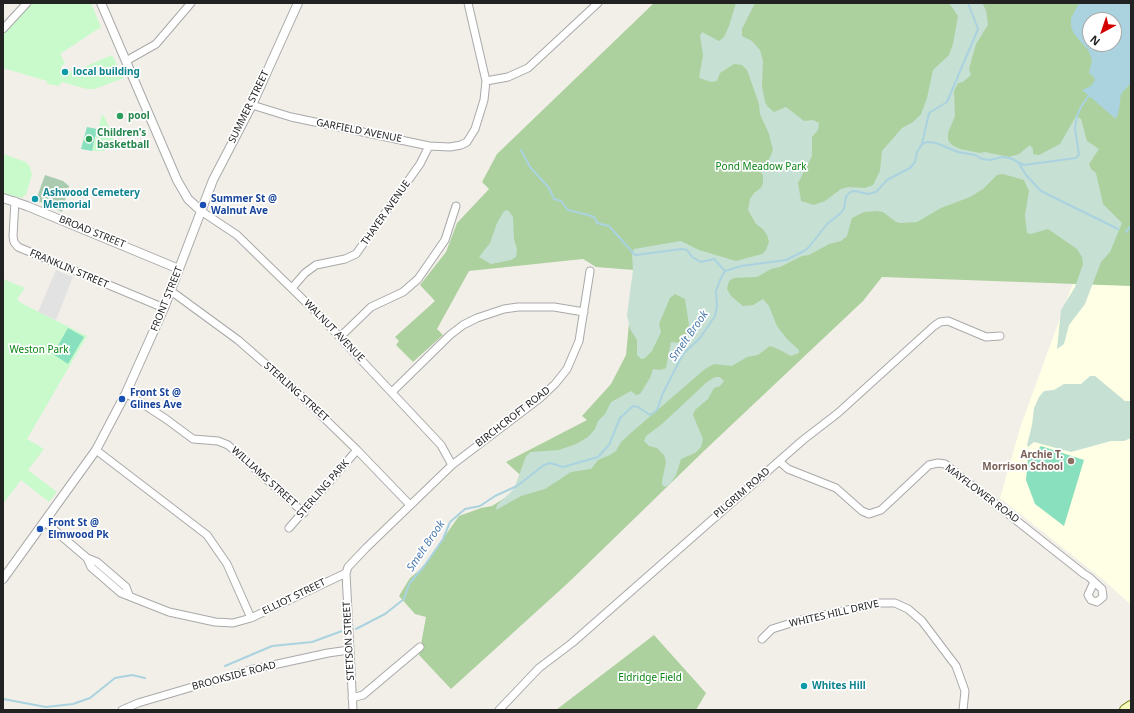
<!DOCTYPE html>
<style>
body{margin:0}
#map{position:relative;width:1134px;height:713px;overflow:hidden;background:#f2efe9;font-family:"Noto Sans",sans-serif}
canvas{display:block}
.frame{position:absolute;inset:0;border:4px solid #222;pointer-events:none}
.north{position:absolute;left:1082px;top:12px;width:40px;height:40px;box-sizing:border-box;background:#fff;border:1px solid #a7a7a7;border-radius:50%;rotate:220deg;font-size:11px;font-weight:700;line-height:16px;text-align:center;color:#222}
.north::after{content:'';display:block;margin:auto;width:14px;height:18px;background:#d40000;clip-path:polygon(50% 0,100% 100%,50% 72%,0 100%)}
</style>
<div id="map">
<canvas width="1134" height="713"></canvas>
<div class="frame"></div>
<div class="north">N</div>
</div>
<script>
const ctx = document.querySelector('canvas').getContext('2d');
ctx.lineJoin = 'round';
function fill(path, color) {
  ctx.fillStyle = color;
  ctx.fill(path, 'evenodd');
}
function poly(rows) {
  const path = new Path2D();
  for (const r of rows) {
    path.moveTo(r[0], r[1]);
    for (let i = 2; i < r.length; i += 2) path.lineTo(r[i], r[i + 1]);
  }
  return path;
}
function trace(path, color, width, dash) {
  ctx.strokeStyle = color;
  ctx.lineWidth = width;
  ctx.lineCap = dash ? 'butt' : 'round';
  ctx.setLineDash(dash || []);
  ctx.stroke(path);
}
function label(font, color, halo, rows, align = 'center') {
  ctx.font = font + ' "Noto Sans",sans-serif';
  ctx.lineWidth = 3.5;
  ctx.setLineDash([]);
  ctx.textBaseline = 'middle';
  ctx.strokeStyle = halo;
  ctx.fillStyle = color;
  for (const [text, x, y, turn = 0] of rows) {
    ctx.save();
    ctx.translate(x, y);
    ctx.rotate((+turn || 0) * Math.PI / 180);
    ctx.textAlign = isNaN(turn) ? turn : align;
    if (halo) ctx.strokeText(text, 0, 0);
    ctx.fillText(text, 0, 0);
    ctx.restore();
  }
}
fill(poly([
 [1073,283,1131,286,1131,605,1106,582,1000,498,1021,425]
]), '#ffffe5');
fill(poly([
 [654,3,1131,3,1131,286,882,277,863,301,705,450,568,583,451,689,419,655,426,617,415,614,399,596,410,578,422,568,459,516,481,508,492,506,529,483,506,462,587,420,582,416,611,384,626,355,634,270,596,267,583,259,469,271,437,329,443,335,413,362,396,345,399,341,395,337,435,301,420,285,446,252,457,223,489,189,482,182,497,154],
 [1090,20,1114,20,1114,44,1090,44],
 [654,635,706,693,696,710,556,710]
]), '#add19e');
fill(poly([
 [736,3,755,3,742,29,742,36,752,41,760,50,763,61,762,86,765,102,768,107,774,112,786,107,804,121,813,120,819,123,818,130,812,137,812,156,798,183,801,201,814,205,825,201,841,189,848,187,865,188,873,185,880,171,882,151,902,128,913,122,921,114,927,98,933,70,949,55,953,44,958,16,949,3,982,3,986,10,988,25,976,44,969,69,971,75,963,82,958,83,954,91,955,116,948,133,948,140,952,145,960,149,980,153,985,152,1009,157,1019,154,1030,145,1033,149,1033,154,1039,155,1060,144,1076,116,1081,119,1087,141,1099,149,1089,164,1091,169,1096,173,1103,204,1122,223,1110,252,1101,262,1085,304,1069,325,1064,344,1057,349,1061,310,1075,287,1083,264,1082,257,1077,249,1048,229,1031,234,1027,233,1025,215,1029,191,1024,180,1003,174,997,175,983,189,970,197,941,208,917,222,901,223,896,222,883,212,876,211,864,212,852,218,847,236,841,241,829,244,809,255,802,256,780,267,771,269,757,277,734,278,729,281,727,289,731,296,743,306,753,305,763,299,769,306,777,326,787,339,799,350,799,353,791,356,778,349,770,346,758,355,747,357,732,366,714,364,705,369,632,432,621,442,616,451,610,455,598,460,591,469,571,472,545,489,521,496,496,510,497,505,514,489,526,456,531,452,559,450,576,444,588,437,595,429,598,421,605,414,611,402,631,391,636,395,640,394,650,378,653,369,660,370,666,368,671,342,680,343,687,335,689,325,685,299,675,294,670,298,659,324,661,332,652,351,645,358,641,359,637,355,637,340,630,329,627,315,633,270,632,254,634,249,681,241,699,250,736,261,762,254,766,250,769,242,767,235,763,229,756,224,748,210,750,199,754,193,761,188,763,183,763,176,760,170,768,162,773,150,769,134,760,114,759,104,747,70,742,65,734,64,720,73,717,81,711,82,699,78,703,55,700,36,702,32,719,41,724,37,729,26],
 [508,210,513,217,514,239,517,249,516,257,511,260,491,264,479,257,490,243,497,223,504,211],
 [1090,376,1095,376,1125,401,1131,401,1131,438,1124,441,1111,441,1071,452,1034,442,1028,447,1027,445,1032,425,1034,408,1039,397,1044,391,1054,390,1064,384,1081,384],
 [715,377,720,377,724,381,720,386,714,388,708,399,695,410,693,415,703,439,701,447,695,453,681,459,676,475,670,484,665,487,662,485,662,481,666,462,664,455,657,448,649,446,644,441,646,436,662,424,707,382]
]), '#c6e0d4');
fill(poly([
 [45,175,63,181,69,186,62,212,36,200]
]), '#aacbaf');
fill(poly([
 [31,3,91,3,101,27,60,54,65,63,61,67,61,74,66,75,69,71,73,72,112,55,124,78,94,89,87,89,62,82,59,86,47,84,47,81,3,68,3,35],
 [102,115,104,116,114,139,104,151,92,151],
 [3,154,26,162,30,167,32,175,26,194,22,198,3,193],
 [3,279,25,288,17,299,21,303,87,336,27,439,44,449,28,470,57,492,49,502,21,480,3,504]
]), '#c8facc');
fill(poly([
 [87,127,97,129,92,151,81,149],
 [68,328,84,337,68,364,53,354],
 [1041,446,1084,460,1064,526,1035,504,1026,480,1028,459]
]), '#88e0be');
fill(poly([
 [56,270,73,277,56,320,38,312]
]), '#e2e2e2');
fill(poly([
 [1079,3,1131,3,1131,83,1121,94,1119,110,1116,119,1082,90,1091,86,1095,80,1094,77,1089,73,1092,60,1088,50,1074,34,1071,26,1071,18],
 [1090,20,1114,20,1114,44,1090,44]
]), '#aad3df');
trace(poly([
 [922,144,929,113,947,102,978,29,968,3],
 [521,150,530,167,549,188,554,199,561,201,568,210,588,215,594,217,597,223,609,226,635,255,682,249,687,250,692,257,701,262,714,259,725,271],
 [1018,162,1026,175,1041,191,1118,229],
 [1126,232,1131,226],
 [356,629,385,614,404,599,409,584,425,565,443,539,450,522,465,509,480,506,495,496,517,486,544,465,550,463,563,467,598,457,609,445,620,418,633,406,638,407,650,415,657,410,663,393,683,354,700,338,715,316,717,306,716,291,720,280,725,271,741,266,786,260,804,251,809,247,827,224,841,213,844,208,846,197,850,192,855,191,868,194,876,192,887,180,910,168,915,162,917,152,922,144,927,142,936,143,958,152,975,155,982,159,990,160,1002,157,1010,158,1024,165,1076,158,1079,155,1075,128,1077,116,1081,107,1090,94],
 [225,666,272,646,312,642,342,631],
 [3,699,46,707,73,704,90,698,115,678,132,675,145,678]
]), '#aad3df', 2);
const minor = poly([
 [3,29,27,3],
 [126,61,156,44,191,3],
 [486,81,508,77,528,68,598,3],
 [252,105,291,117,429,146,450,147,461,145,467,142,475,129,484,100,486,81,468,3],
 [15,201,13,236,14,242,18,247,164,308],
 [201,211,237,235,319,315,441,445,452,465],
 [292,288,305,273,316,265,345,259,356,254,420,164,429,146],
 [171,291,238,340,292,387,357,450,410,505],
 [340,337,371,307,403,292,418,279,445,240,456,206],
 [392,392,450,335,463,325,477,318,504,309,518,307,554,307,584,312],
 [126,393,166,419,193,439,218,441,228,445,304,513],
 [96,450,207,535,227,564,251,618,346,573,348,567,366,548,452,465,539,399,555,384,567,369,579,341,590,271],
 [779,461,788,469,836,488,862,511,869,514,881,510,929,465,938,463,945,464,1084,574,1089,577,1102,589,1103,597,1097,602,1091,600,1088,595,1094,582],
 [45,522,87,558,91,567,121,593,169,612,215,622,233,623,251,618],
 [289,528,357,450],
 [87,558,97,562,126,587,129,595],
 [346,573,353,710],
 [762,639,772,629,801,620,880,603,895,603,908,609,922,621,956,666,965,691,963,710],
 [352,698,363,695,420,647],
 [122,710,138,703,250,670,328,653,349,650],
 [499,710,539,668,572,643,803,440,838,413,934,326,940,322,948,321,986,337,1000,336]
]);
const tertiary = poly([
 [101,3,177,180,188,199,201,211],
 [3,198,27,206,179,269],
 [3,579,96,450,126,393,164,308,213,180,252,105,298,3]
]);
const secondary = poly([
 [1125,710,1131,706]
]);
trace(minor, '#a9a9a9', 9);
trace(tertiary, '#a9a9a9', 10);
trace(secondary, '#707d05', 12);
trace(minor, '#fff', 7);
trace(tertiary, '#fff', 8);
trace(secondary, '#f7fabf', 10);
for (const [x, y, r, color] of [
 [65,72,4,"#0f9aa8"],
 [120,116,4,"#2e9e5b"],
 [89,139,4,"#2e9e5b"],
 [35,199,4,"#0f9aa8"],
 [203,205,4,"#1a4fb4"],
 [122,399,4,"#1a4fb4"],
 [1071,461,4,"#8d6e63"],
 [40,529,4,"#1a4fb4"],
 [804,686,4,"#0f9aa8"]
]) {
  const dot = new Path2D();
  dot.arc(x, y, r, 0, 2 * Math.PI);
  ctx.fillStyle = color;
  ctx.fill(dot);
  trace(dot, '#fff', 1.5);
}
label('bold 10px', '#0d838f', '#fff', [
 ["local building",73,72],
 ["Ashwood Cemetery",43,193],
 ["Memorial",43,205],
 ["Whites Hill",812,686]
], 'left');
label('10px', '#222', '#fff', [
 ["SUMMER STREET",249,107,-64],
 ["GARFIELD AVENUE",359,131,11],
 ["THAYER AVENUE",386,213,-55],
 ["BROAD STREET",92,232,22],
 ["FRANKLIN STREET",69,269,23],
 ["FRONT STREET",167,299,-68],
 ["WALNUT AVENUE",334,331,46],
 ["STERLING STREET",296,392,42],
 ["BIRCHCROFT ROAD",513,417,-38],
 ["WILLIAMS STREET",264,477,42],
 ["STERLING PARK",323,489,-49],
 ["PILGRIM ROAD",742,493,-41],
 ["MAYFLOWER ROAD",982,494,37],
 ["ELLIOT STREET",294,597,-26],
 ["WHITES HILL DRIVE",834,614,-13],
 ["STETSON STREET",349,641,-93],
 ["BROOKSIDE ROAD",234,676,-15]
]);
label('bold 10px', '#27864d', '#fff', [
 ["pool",128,116],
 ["Children's",97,133],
 ["basketball",97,145]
], 'left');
label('10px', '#0c8416', '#fff', [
 ["Pond Meadow Park",761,167],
 ["Weston Park",39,350],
 ["Eldridge Field",650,678]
]);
label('bold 10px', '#164399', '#fff', [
 ["Summer St @",211,199],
 ["Walnut Ave",211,211],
 ["Front St @",130,393],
 ["Glines Ave",130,405],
 ["Front St @",48,523],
 ["Elmwood Pk",48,535]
], 'left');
label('bold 10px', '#785e54', '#fff', [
 ["Archie T.",1063,455],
 ["Morrison School",1063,467]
], 'right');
label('italic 11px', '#4a7aab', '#fff', [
 ["Smelt Brook",689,336,-55],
 ["Smelt Brook",426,546,-56]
]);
</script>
